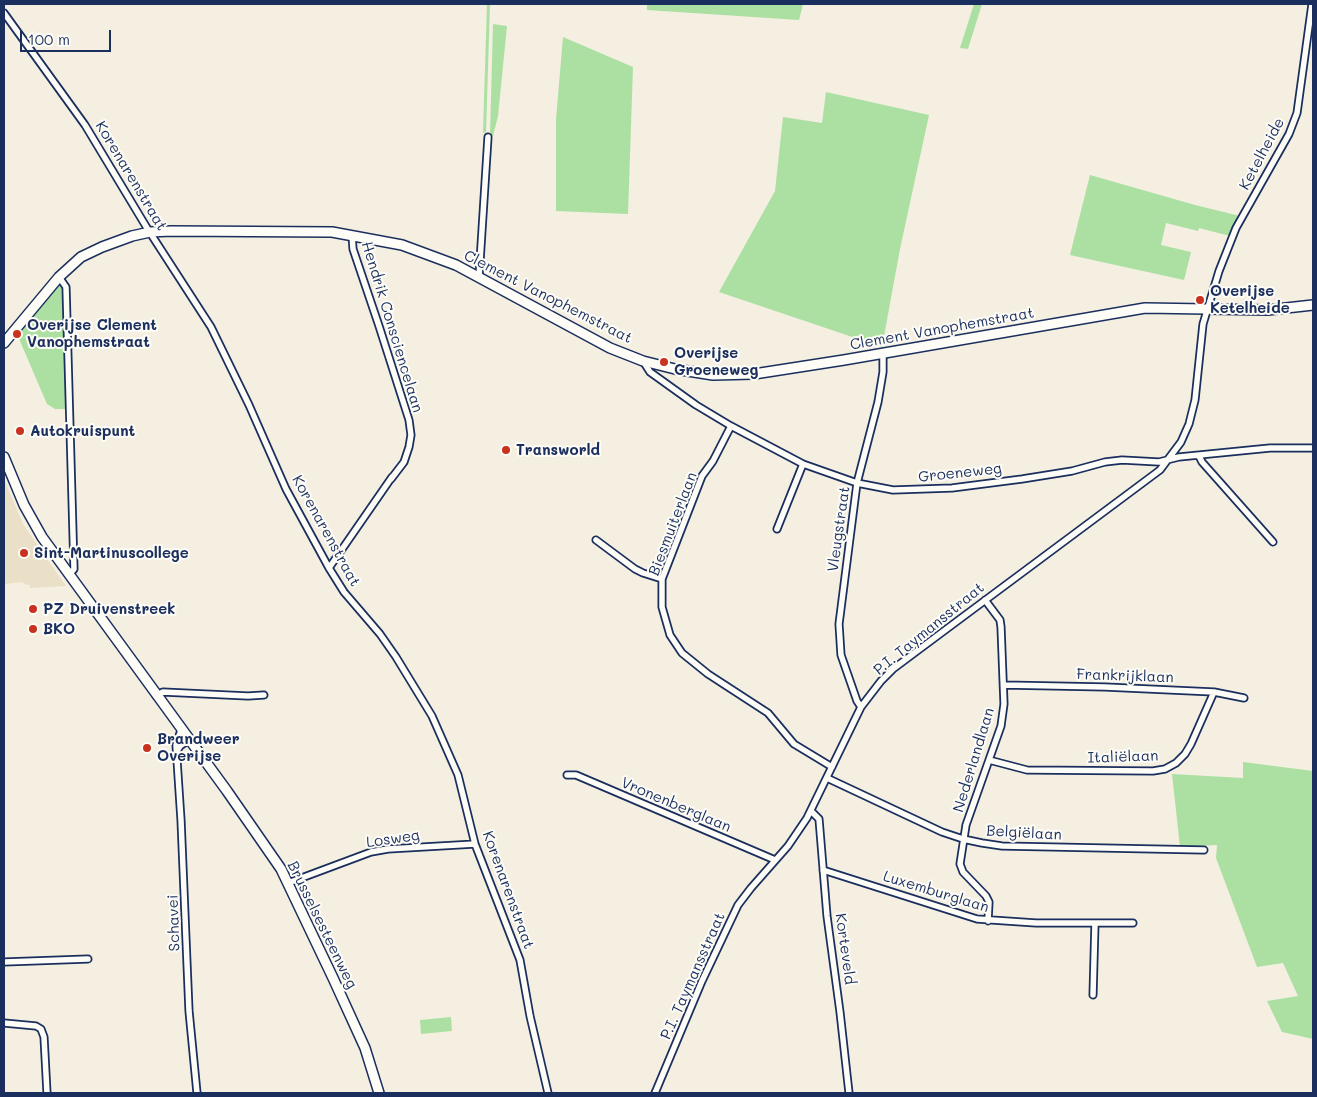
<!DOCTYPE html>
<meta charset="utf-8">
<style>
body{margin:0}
#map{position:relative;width:1317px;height:1097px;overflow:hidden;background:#f4efe1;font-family:Mali,sans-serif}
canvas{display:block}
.frame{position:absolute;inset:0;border:5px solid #1b2f5e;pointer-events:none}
.scale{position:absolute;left:20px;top:30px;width:91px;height:22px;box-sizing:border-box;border:2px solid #1b2f5e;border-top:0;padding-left:6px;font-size:15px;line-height:18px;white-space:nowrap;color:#1b2f5e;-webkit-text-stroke:4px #fdfcf7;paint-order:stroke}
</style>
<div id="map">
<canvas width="1317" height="1097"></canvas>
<div class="frame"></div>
<div class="scale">100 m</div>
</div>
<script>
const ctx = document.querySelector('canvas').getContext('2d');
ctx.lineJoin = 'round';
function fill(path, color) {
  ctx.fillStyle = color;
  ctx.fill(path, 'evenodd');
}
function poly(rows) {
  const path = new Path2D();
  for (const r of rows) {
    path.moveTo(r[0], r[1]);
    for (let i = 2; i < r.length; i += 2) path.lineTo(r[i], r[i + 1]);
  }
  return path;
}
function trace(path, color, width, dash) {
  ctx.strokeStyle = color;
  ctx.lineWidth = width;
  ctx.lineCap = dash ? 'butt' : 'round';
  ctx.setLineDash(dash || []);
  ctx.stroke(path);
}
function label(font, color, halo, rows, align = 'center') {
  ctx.font = font + ' Mali,sans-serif';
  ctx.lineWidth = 4;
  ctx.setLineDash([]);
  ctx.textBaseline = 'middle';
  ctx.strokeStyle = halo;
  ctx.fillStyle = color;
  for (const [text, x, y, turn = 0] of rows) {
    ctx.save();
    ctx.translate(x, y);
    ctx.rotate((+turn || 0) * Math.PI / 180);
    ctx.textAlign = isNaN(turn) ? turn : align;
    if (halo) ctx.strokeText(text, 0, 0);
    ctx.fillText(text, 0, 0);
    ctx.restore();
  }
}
fill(poly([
 [4,479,23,524,66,586,30,588,30,585,24,584,23,582,4,584]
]), '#eadfc7');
fill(poly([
 [487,4,490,4,486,132,483,133],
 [647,4,803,4,799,20,647,10],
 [974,4,982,4,968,49,960,48],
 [493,24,507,26,498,116,493,136,490,135],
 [563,37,633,67,628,214,556,211,556,119],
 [826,92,929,115,900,249,882,347,719,292,775,191,783,117,822,123],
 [1090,175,1195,205,1240,216,1230,236,1199,228,1198,231,1166,223,1161,245,1191,252,1184,280,1070,255],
 [59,284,64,288,68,409,55,409,47,404,17,334],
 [1243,762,1313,771,1313,1039,1282,1032,1267,1001,1298,996,1283,963,1257,967,1216,858,1217,845,1180,847,1172,774,1243,778],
 [451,1017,452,1031,421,1034,420,1020]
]), '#abe0a2');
const street = poly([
 [4,13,85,125,147,228,211,327,249,405,286,489,329,568,344,592,380,634,396,657,432,716,458,775,475,844,520,960,530,1016,548,1093],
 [352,235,353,249,379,326,409,420,411,435,409,447,404,462,391,479],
 [59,277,66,287,74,569,69,575],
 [479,277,488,137],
 [643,361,650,372,696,405,731,426,803,464,857,483,893,490,952,488,1022,479,1072,471,1105,462,1122,460,1159,462,1179,457,1270,448,1313,448],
 [731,426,713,461,702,476,662,579,662,607,670,635,682,653,708,674,768,713,794,744,832,767],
 [1199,456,1202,462,1273,542],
 [777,529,803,464],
 [596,540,635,569,643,573,662,579],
 [329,568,392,477],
 [985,600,1000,620,1001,627,1004,704,1001,726,966,825,960,864,963,872,986,896,989,902,988,921],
 [1004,685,1105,687,1214,692,1244,698],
 [156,696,163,692,248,696,264,695],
 [861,707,857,701,841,655,839,624,857,483,878,402,883,372,883,353],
 [181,730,176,745,181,820,189,1011,197,1093],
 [177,751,180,746,189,740],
 [989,760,1027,770,1153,771,1165,769,1176,763,1185,754,1191,744,1214,692],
 [567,775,576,775,775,860],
 [827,778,942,832,963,839,982,843,1002,846,1204,850],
 [811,811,819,819,827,916,840,1012,849,1093],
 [823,870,977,919,1036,923,1133,923],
 [288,883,371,852,388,849,475,844],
 [4,962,88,959],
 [1093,995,1095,923],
 [4,1023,36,1026,41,1029,44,1037,47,1093],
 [655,1093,702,981,738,905,751,888,788,846,807,818,861,707,881,681,893,669,913,654,1160,470,1181,442,1189,424,1195,400,1203,324,1219,271,1236,228,1289,134,1297,113,1312,4]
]);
const secondary = poly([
 [4,343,59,277,81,257,102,247,132,236,150,232,171,231,332,232,402,245,456,265,610,348,643,361,675,369,713,375,754,374,844,360,1145,308,1268,310,1313,305]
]);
const primary = poly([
 [4,457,24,505,42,537,227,791,281,869,333,978,365,1048,379,1093]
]);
trace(street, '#1b2f5e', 9);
trace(secondary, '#1b2f5e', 12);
trace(primary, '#1b2f5e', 12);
trace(street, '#fdfcf7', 5.5);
trace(secondary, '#fdfcf7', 9);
trace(primary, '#fdfcf7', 9);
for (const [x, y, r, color] of [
 [1200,300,5,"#c8321e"],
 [17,334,5,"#c8321e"],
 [664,362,5,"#c8321e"],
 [20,431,5,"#c8321e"],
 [506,450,5,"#c8321e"],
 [24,553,5,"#c8321e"],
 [33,609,5,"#c8321e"],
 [33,629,5,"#c8321e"],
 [147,748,5,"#c8321e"]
]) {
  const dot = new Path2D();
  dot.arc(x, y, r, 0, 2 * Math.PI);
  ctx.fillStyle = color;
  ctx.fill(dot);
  trace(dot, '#fdfcf7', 2);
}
label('15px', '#1b2f5e', '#fdfcf7', [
 ["Ketelheide",1262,154,-62],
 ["Korenarenstraat",131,176,59],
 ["Clement Vanophemstraat",548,297,27],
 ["Hendrik Consciencelaan",392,327,73],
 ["Clement Vanophemstraat",942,329,-10],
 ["Groeneweg",960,473,-6],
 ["Biesmuiterlaan",673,524,-69],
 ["Vleugstraat",839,529,-82],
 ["Korenarenstraat",326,531,61],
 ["P.I. Taymansstraat",929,629,-39],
 ["Frankrijklaan",1125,676,2],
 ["Italiëlaan",1123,757,-2],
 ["Nederlandlaan",974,760,-73],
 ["Vronenberglaan",676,805,23],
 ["Belgiëlaan",1024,833,3],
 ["Losweg",393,839,-8],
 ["Korenarenstraat",508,890,70],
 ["Luxemburglaan",936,892,17],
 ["Schavei",174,923,-92],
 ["Brusselsesteenweg",322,925,64],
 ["Korteveld",845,949,82],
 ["P.I. Taymansstraat",693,976,-66]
]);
label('bold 15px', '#1b2f5e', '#fdfcf7', [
 ["Overijse",1210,291],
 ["Ketelheide",1210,308],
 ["Overijse Clement",27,325],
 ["Vanophemstraat",27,342],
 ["Overijse",674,353],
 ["Groeneweg",674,370],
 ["Autokruispunt",30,431],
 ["Transworld",516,450],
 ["Sint-Martinuscollege",34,553],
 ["PZ Druivenstreek",43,609],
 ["BKO",43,629],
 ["Brandweer",157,739],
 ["Overijse",157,756]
], 'left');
</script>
